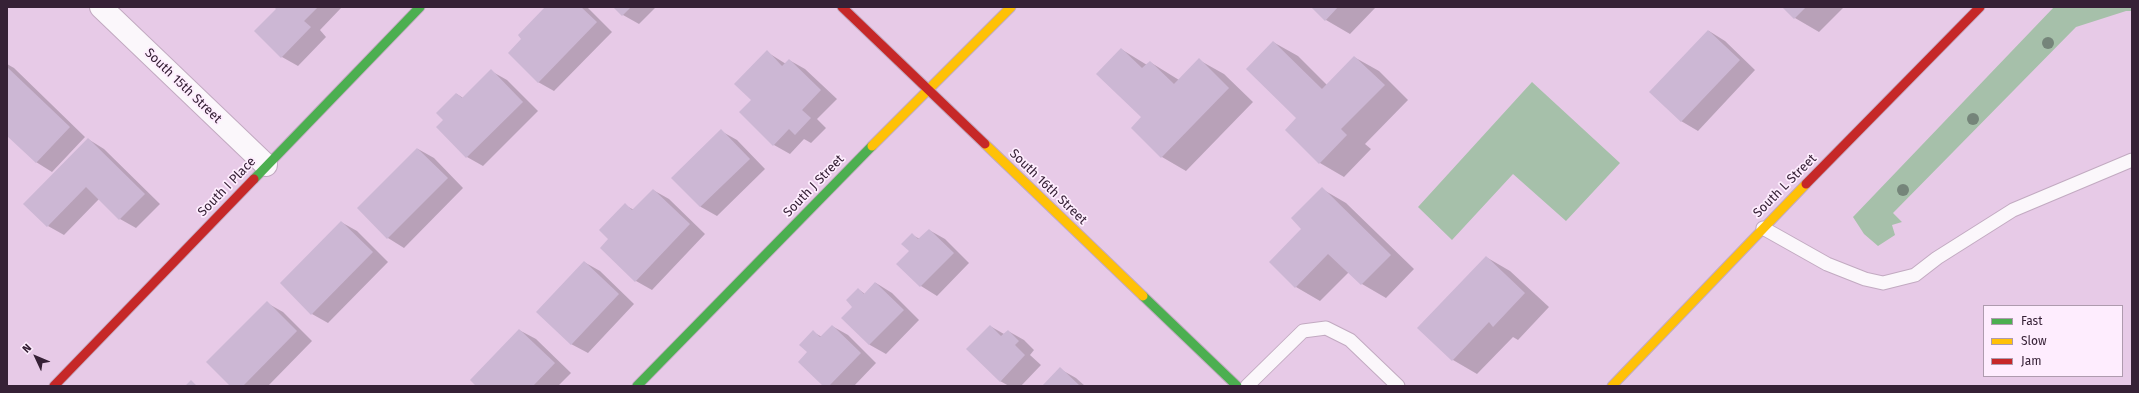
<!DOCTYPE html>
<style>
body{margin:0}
#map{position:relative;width:2139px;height:393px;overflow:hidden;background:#e7cae7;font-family:"Fira Sans",sans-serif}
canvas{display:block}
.frame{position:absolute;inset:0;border:8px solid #362136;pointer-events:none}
.legend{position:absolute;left:1983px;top:305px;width:140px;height:72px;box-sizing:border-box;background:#feedfe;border:1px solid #ae9bae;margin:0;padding:5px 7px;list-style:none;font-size:12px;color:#362136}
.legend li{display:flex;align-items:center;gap:8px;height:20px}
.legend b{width:20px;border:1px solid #ae9bae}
.north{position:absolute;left:16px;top:337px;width:40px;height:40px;-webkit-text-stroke:3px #feedfe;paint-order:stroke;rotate:314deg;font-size:11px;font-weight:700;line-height:16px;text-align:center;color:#362136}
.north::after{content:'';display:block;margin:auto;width:14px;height:18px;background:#362136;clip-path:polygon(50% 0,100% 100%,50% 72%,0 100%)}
</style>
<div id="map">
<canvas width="2139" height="393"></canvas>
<div class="frame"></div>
<ul class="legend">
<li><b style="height:5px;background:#4caf50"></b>Fast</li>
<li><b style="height:5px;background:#ffc107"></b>Slow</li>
<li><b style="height:5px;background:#c62828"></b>Jam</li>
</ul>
<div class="north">N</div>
</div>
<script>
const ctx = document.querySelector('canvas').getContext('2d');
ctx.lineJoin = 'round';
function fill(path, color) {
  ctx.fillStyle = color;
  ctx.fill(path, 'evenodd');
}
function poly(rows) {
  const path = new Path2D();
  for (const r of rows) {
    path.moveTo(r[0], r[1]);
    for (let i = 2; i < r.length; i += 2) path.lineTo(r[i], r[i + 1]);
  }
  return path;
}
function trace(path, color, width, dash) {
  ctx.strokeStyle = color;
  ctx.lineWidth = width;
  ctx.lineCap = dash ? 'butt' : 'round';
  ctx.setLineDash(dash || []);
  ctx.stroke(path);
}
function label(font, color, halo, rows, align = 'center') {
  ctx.font = font + ' "Fira Sans",sans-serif';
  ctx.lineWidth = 3.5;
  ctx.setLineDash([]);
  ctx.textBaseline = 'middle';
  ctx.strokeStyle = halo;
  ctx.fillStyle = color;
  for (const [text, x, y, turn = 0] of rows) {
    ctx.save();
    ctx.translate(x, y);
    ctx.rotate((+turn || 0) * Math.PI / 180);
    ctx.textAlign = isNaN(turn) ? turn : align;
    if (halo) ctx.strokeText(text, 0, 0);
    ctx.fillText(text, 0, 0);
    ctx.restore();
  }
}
fill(poly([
 [2054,7,2132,7,2132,11,2126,11,2076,27,1893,213,1902,222,1892,225,1895,235,1878,246,1864,234,1853,217],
 [1532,82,1620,163,1566,221,1513,174,1452,240,1418,207]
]), '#a6c0aa');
fill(poly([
 [276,7,342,7,320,30,326,37,298,66,282,57,278,9],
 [547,7,587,7,612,32,554,91,538,82,523,39],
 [615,7,656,7,639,24,623,15],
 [1313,7,1376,7,1350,34,1326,20],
 [1784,7,1844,7,1819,32,1795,18],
 [1709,31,1725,41,1755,70,1698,131,1681,121],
 [1273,42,1298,56,1327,85,1354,57,1379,71,1408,100,1365,144,1371,149,1344,177,1320,163,1298,118],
 [1121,49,1147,65,1150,62,1179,80,1199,60,1224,74,1253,102,1186,171,1162,157,1142,117],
 [767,52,786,64,789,60,805,69,837,99,817,119,826,128,811,143,804,139,790,154,774,145,752,100],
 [7,64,14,68,85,137,52,172,36,162,7,134],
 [491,71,507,80,538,111,483,166,467,157,444,120,457,94,463,98],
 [721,131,737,140,765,169,717,216,701,207,672,178],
 [88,139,104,149,160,204,136,228,120,219,99,199,64,235,48,226],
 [418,149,434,158,463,188,404,248,388,238,358,208],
 [1322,189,1346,203,1414,269,1386,298,1362,284,1349,272,1320,301,1296,287,1302,229],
 [653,190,669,199,705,234,652,290,636,281,609,239,625,205,634,210],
 [341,222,357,231,388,262,328,323,312,314],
 [929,230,945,239,969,263,937,296,921,286,910,251,912,235,920,239],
 [1486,257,1510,271,1549,307,1518,340,1513,337,1477,374,1453,360,1419,328],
 [584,262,600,271,634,304,588,353,571,344],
 [876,283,892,293,919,320,886,354,870,345,843,318,854,307,858,289,865,294],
 [267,303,283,312,312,341,268,386,232,386],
 [832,326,848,335,876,363,854,386,824,386,808,352,813,332,822,337],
 [990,326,1004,334,1008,331,1024,340,1034,350,1030,355,1041,365,1021,386,1009,386,1000,381],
 [519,330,536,339,571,373,558,386,477,386],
 [1060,369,1076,378,1085,386,1044,386]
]), '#0003');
fill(poly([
 [274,7,318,7,304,21,311,27,281,58,254,31,276,9],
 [545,7,581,7,597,22,538,83,508,53,521,39,518,35],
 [613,7,631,7,622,16],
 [1311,7,1338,7,1325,21],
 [1782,7,1806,7,1794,19],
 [1708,30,1740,60,1681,122,1649,92],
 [1273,41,1322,89,1354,56,1385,85,1341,129,1347,135,1319,164,1285,130,1296,118,1246,69],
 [1121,48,1142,68,1150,61,1174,84,1199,58,1229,88,1161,158,1131,128,1141,117,1096,74],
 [767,50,782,66,789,59,821,90,802,110,811,118,795,135,789,129,773,146,739,112,751,100,734,84],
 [7,67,70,127,36,163,7,136],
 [491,69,523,102,466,158,436,127,443,120,436,113,456,93,462,98],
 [721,129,750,159,700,207,671,178],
 [88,138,145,194,119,220,86,187,47,227,23,204],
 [417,148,448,178,387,239,357,208],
 [1322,187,1391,255,1361,285,1328,254,1295,288,1269,262,1301,229,1291,218],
 [653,189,690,224,635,282,600,248,608,239,599,230,625,203,632,210],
 [341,221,373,252,311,315,280,283],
 [929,229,954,253,920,287,896,264,909,251,901,244,912,233,918,239],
 [1486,256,1525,293,1493,327,1489,322,1452,361,1417,328],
 [584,261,619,294,571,345,536,312],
 [875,282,904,310,869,345,841,318,852,307,846,300,858,288,864,294],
 [267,301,297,331,243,386,230,386,206,362],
 [832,325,861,353,829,386,823,386,798,362,807,352,799,345,813,330,820,337],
 [990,325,1001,336,1008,330,1019,341,1015,345,1025,355,1000,382,966,349],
 [519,329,555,363,533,386,476,386,470,380],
 [1060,367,1080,386,1042,386],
 [191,380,197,386,185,386]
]), '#ccb7d4');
const lane = poly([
 [1763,228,1827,264,1865,279,1883,283,1915,275,1937,258,2013,210,2132,160],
 [1247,386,1303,331,1326,328,1350,340,1398,386]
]);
const street = poly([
 [101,7,266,165]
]);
const fast = poly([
 [254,179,420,7],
 [1143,296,1237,386],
 [637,386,872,146]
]);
const slow = poly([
 [985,144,1143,296],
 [872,146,1011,7],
 [1612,386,1806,184]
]);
const jam = poly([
 [842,7,985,144],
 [1806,184,1980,7],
 [54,386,254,179]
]);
trace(lane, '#c2aac1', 15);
trace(street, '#c2aac1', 24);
trace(fast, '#c2aac1', 11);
trace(slow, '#c2aac1', 11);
trace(jam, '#c2aac1', 11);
trace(lane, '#fbf7fb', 13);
trace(street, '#fbf7fb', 22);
trace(fast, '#4caf50', 9);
trace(slow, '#ffc107', 9);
trace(jam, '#c62828', 9);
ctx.fillStyle = '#75857a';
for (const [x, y] of [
 [2048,43],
 [1973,119],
 [1903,190]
]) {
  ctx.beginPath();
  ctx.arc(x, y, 6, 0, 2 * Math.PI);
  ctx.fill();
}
label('13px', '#362136', '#feedfe', [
 ["South 15th Street",183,86,44],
 ["South J Street",814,186,-46],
 ["South L Street",1785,186,-45],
 ["South I Place",227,187,-46],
 ["South 16th Street",1048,187,44]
]);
</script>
